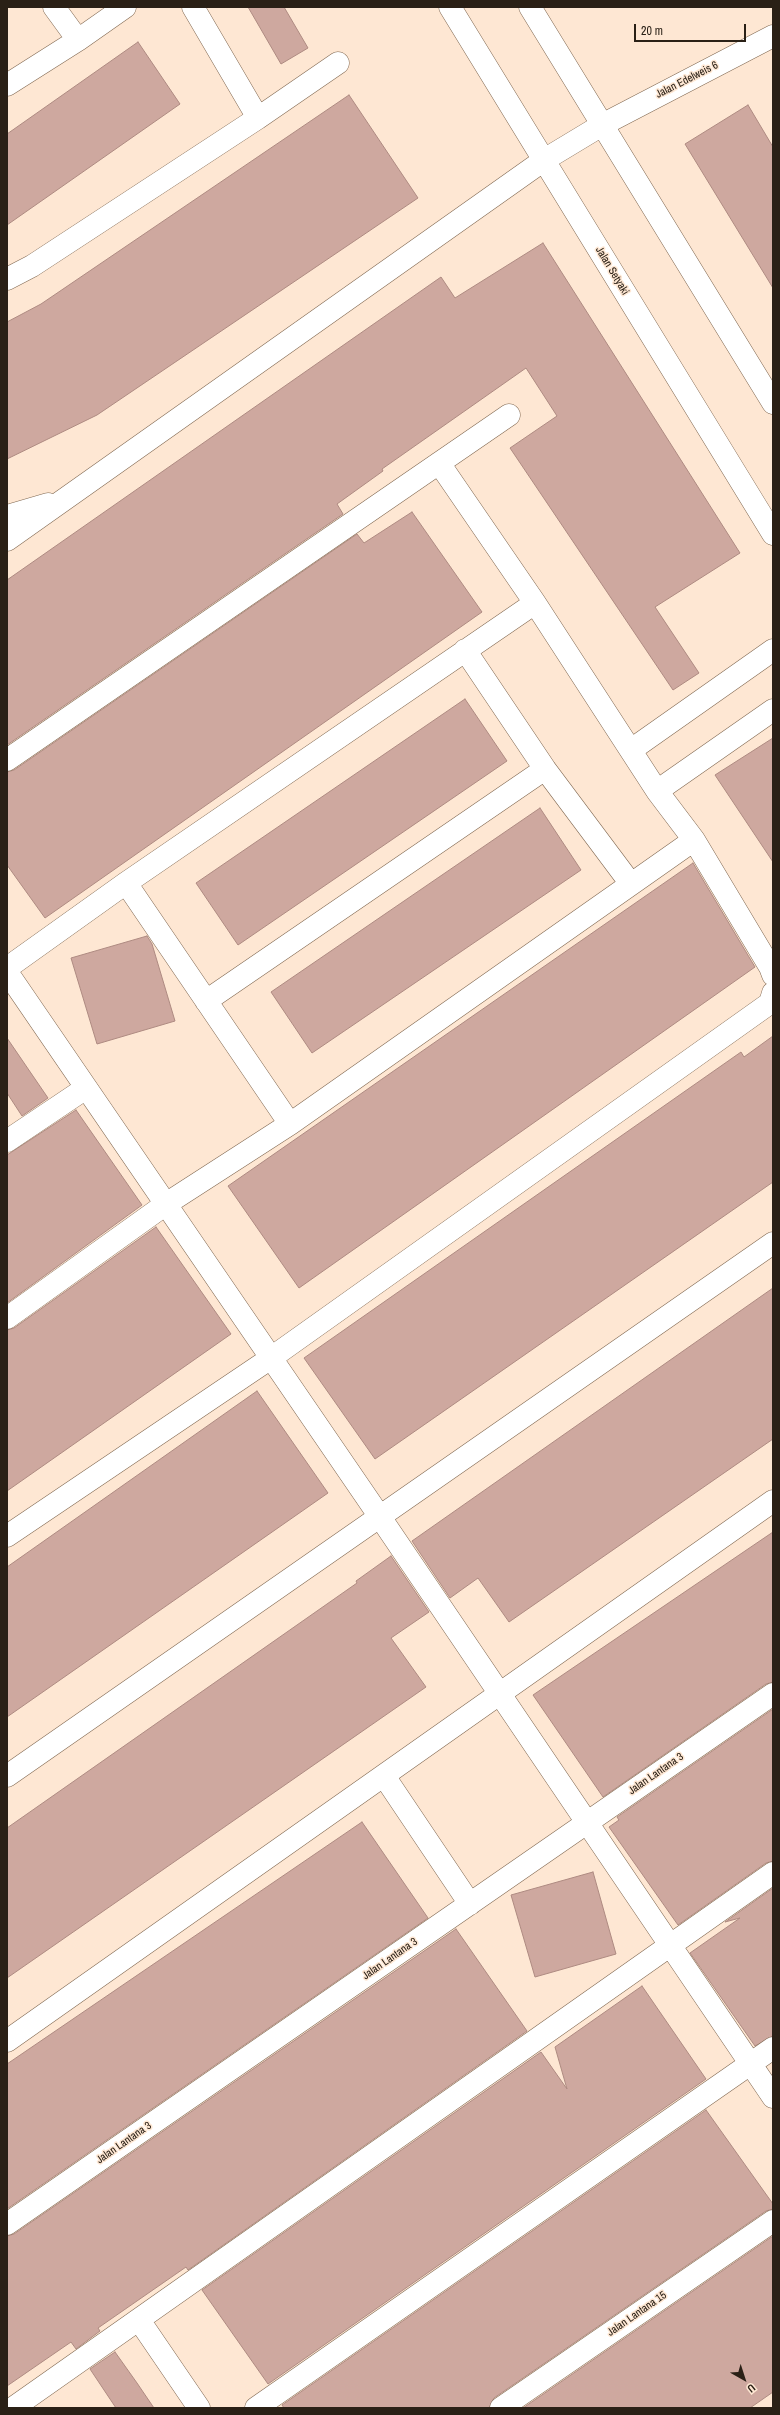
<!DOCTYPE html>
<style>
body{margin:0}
#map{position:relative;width:780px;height:2415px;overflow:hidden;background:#fee7d3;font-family:"Archivo Narrow",sans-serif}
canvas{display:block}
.frame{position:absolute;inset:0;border:8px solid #2a2016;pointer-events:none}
.north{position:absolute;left:724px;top:2359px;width:40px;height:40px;-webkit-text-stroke:3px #fee7d3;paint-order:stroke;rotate:141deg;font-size:11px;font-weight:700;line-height:16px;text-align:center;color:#2a2016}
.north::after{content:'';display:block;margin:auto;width:14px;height:18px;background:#2a2016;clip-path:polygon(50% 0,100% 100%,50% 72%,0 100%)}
.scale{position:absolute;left:634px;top:24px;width:112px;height:18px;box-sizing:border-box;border:2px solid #2a2016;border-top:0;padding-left:5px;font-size:12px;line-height:14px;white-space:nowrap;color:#2a2016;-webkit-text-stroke:3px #fee7d3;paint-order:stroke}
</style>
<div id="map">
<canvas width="780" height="2415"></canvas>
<div class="frame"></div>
<div class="north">U</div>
<div class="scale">20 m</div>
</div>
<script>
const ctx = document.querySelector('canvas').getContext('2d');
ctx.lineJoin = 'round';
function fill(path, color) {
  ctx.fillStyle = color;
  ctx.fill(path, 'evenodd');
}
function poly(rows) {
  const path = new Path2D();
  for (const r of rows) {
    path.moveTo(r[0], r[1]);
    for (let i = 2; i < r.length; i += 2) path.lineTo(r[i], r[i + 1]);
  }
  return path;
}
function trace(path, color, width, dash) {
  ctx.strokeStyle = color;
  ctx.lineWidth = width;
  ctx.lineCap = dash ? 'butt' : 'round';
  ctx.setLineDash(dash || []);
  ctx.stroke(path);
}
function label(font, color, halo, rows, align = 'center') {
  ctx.font = font + ' "Archivo Narrow",sans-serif';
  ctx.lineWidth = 3;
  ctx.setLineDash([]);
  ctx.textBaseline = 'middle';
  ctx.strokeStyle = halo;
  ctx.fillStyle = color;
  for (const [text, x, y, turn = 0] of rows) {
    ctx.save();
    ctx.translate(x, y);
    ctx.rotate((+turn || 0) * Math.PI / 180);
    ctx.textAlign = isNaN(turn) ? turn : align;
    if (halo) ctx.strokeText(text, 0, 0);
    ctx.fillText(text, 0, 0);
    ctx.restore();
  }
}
const building = poly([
 [248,7,284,7,308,48,281,64,248,7],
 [138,42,180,104,7,225,7,134,138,42],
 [349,95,418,198,97,415,7,459,7,322,41,304,349,95],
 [748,105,773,147,773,288,685,144,748,105],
 [543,243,740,553,655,607,699,673,673,690,510,448,557,416,526,368,382,469,383,471,337,504,343,514,7,745,7,580,441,277,455,298,543,243],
 [412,512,482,612,45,918,7,865,7,772,14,770,357,534,364,543,412,512],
 [465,699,507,761,238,945,196,883,465,699],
 [773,738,773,862,715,775,773,738],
 [540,808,581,870,312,1053,271,992,540,808],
 [693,863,755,967,299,1288,228,1186,693,863],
 [147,936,152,944,175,1021,97,1044,71,958,147,936],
 [773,1036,773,1182,375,1459,304,1358,741,1052,744,1057,773,1036],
 [7,1038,48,1098,22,1116,7,1093,7,1038],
 [76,1110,142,1205,7,1303,7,1155,76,1110],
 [156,1227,231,1334,7,1491,7,1330,14,1328,156,1227],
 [773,1288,773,1439,509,1622,478,1578,450,1598,412,1541,773,1288],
 [257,1391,328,1493,7,1717,7,1567,257,1391],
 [773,1532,773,1682,766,1684,603,1797,533,1695,773,1532],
 [391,1556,429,1612,391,1638,426,1687,7,1978,7,1828,357,1583,356,1581,391,1556],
 [773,1709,773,1861,766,1863,678,1925,609,1827,619,1820,617,1817,773,1709],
 [362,1822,428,1918,7,2209,7,2064,362,1822],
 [593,1872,616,1954,535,1977,511,1895,593,1872],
 [773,1888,773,2036,755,2046,690,1953,740,1918,725,1922,773,1888],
 [456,1929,527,2031,188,2270,186,2267,98,2328,100,2331,76,2349,71,2342,7,2386,7,2236,14,2234,456,1929],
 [642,1986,706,2079,268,2384,202,2290,541,2052,567,2089,555,2047,642,1986],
 [706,2110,773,2204,773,2209,766,2211,494,2398,489,2408,284,2408,282,2405,706,2110],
 [773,2236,773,2392,750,2408,523,2408,773,2236],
 [115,2352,137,2383,154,2408,116,2408,90,2369,115,2352]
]);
fill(building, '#cea89f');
trace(building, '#ae8a81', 1);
const minor = poly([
 [54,7,78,40],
 [193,7,258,118],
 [450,7,773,534],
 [530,7,773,403],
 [7,85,78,40,125,7],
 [7,279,32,266,258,118,338,63],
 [439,463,535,603,657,791,694,840,770,967,773,975],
 [7,516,48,504],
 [7,540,544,160,602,125,773,36],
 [465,650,545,769,631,884],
 [631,750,773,650],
 [7,760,509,415],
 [657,791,773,710],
 [126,883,290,1124],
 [7,968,126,883,535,603],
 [7,972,380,1517,773,2097],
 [206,1001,545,769],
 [7,1141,86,1088],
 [7,1318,166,1204,290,1124,694,840],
 [7,1536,271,1358,770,1003,773,993],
 [7,1776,773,1243],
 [384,1776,470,1904],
 [7,2041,773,1501],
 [7,2224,773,1694],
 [139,2320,199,2408],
 [13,2408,773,1873],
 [256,2408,773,2048],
 [501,2408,773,2221]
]);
trace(minor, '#806851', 23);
trace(minor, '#fff', 22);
label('11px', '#2a2016', '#fee7d3', [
 ["Jalan Edelweis 6",687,80,-27],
 ["Jalan Setyaki",612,271,59],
 ["Jalan Lantana 3",656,1774,-35],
 ["Jalan Lantana 3",390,1959,-35],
 ["Jalan Lantana 3",124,2143,-35],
 ["Jalan Lantana 15",637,2314,-35]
]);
</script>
